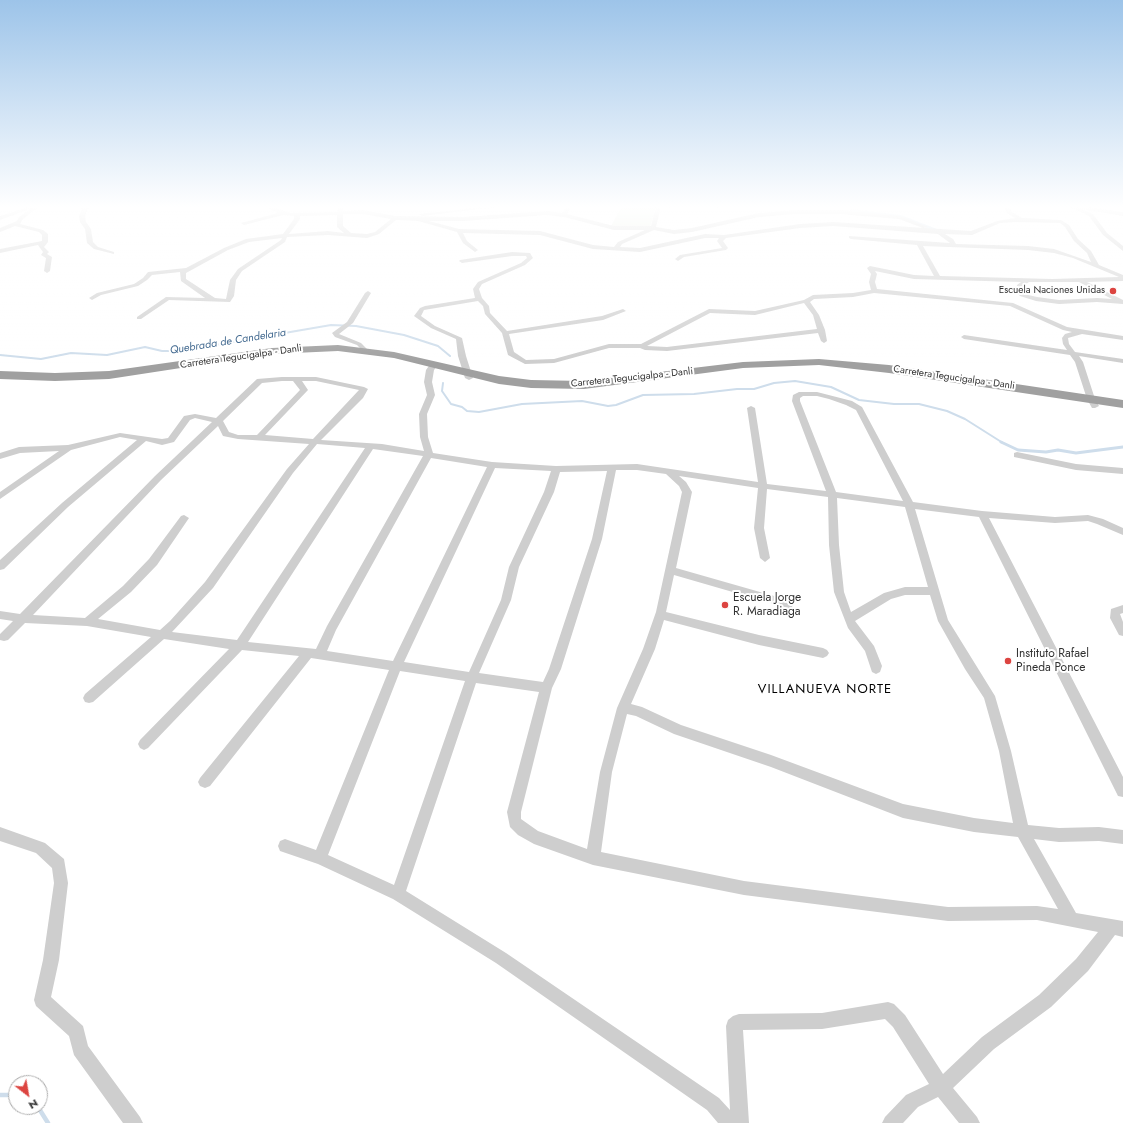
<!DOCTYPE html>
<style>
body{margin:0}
#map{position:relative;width:1123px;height:1123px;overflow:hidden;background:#fff;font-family:Jost,sans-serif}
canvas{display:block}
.north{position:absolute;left:8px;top:1075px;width:40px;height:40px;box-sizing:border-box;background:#fff;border:1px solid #adadad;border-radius:50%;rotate:149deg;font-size:11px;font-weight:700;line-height:16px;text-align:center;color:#313131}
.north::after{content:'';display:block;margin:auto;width:14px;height:18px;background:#dc4440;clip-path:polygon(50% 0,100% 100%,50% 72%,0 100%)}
</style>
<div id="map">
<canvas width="1123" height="1123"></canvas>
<div class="north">N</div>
</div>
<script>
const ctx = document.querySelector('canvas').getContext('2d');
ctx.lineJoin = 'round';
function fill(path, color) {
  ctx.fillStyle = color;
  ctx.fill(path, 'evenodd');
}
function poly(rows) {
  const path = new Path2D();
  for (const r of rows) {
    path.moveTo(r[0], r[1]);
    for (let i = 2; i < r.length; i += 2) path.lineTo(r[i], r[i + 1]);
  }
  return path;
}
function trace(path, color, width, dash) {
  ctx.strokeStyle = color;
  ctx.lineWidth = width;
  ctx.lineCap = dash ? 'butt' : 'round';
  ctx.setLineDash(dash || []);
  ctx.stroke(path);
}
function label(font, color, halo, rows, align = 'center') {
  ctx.font = font + ' Jost,sans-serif';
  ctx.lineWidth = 4;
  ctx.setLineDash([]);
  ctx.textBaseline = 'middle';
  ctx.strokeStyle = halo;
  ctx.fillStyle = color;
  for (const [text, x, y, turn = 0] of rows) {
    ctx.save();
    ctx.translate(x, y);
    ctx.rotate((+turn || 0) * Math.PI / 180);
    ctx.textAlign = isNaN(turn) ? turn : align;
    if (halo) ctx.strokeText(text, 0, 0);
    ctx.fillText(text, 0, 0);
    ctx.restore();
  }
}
fill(poly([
 [622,206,656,206,650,227,611,226]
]), '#e3eade');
trace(poly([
 [0,355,41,359,71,353,107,355,145,347,162,351,180,351,331,325,356,326,404,335,438,346,450,356],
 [443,383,442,391,451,404,462,407,467,411,479,412,522,404,582,401,608,406,616,405,643,395,694,394,737,389,754,389,774,383,795,381,831,387,859,400,894,404,919,404,947,411,965,419,1003,443]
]), '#ceddeb', 2);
trace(poly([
 [1001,442,1018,450,1046,452,1058,450,1076,453,1123,447]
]), '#ceddeb', 3);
trace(poly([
 [0,1095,16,1095],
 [38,1107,48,1123]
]), '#ceddeb', 4.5);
fill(poly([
 [851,209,901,215,942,231,937,232,900,218,849,212,851,209]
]), '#ceddeb');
fill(poly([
 [34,206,40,206,23,219,20,224,43,230,48,234,48,242,44,247,49,252,47,254,52,257,50,271,47,273,44,271,46,258,41,255,43,252,38,245,0,253,0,249,42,241,42,235,39,232,15,226,0,232,0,228,17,221,19,217,34,206],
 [83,206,89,206,85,216,86,222,91,229,93,242,98,247,114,252,114,254,94,249,87,243,85,229,80,222,79,216,83,206],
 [265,206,271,206,290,213,337,212,338,206,342,206,343,211,363,210,395,216,463,217,547,211,562,213,567,206,571,206,567,214,614,226,651,226,656,206,661,206,656,227,674,230,692,228,759,213,796,210,840,210,900,216,928,227,923,228,899,219,840,214,796,214,759,217,692,232,674,234,654,230,622,244,620,247,640,248,705,234,724,235,800,224,833,222,971,231,997,221,1015,218,1007,213,1004,206,1009,206,1012,212,1022,218,1061,220,1069,225,1078,239,1091,251,1099,265,1123,275,1123,281,1087,282,1123,300,1123,304,1097,302,1059,304,1036,301,1020,296,1016,292,1017,285,1021,282,914,279,875,271,877,274,875,282,877,289,1013,303,1067,327,1123,336,1123,340,1082,334,1068,338,1069,344,1075,352,1123,359,1123,363,1079,356,1083,362,1095,399,1099,406,1095,408,1092,408,1087,399,1075,362,1070,355,964,339,961,337,964,335,1067,350,1063,344,1062,338,1065,334,1072,332,1063,330,1010,306,874,293,853,297,814,299,810,302,819,315,825,330,827,341,824,343,821,341,818,333,667,351,645,350,640,348,609,348,554,363,525,364,508,355,502,333,485,314,483,306,478,301,424,310,421,316,435,326,462,338,466,356,473,378,469,380,465,378,458,356,456,339,431,328,414,316,420,308,425,306,475,298,473,289,478,282,521,263,527,258,526,256,512,256,462,263,459,261,460,260,512,252,530,253,533,258,525,265,482,284,479,289,482,298,489,306,490,313,507,331,602,316,623,309,626,311,603,320,509,334,514,352,526,360,554,359,609,344,641,344,709,309,755,311,804,300,813,295,853,293,871,290,869,282,871,274,867,268,870,266,914,275,934,276,917,245,851,239,849,238,849,236,950,243,938,234,833,226,800,228,726,238,723,241,728,248,726,250,684,257,678,261,675,259,680,255,722,248,717,241,719,238,705,238,640,252,593,249,540,235,463,233,467,241,478,250,475,252,463,243,457,232,418,221,396,220,379,234,367,238,328,235,287,237,285,242,242,271,236,280,234,296,230,302,169,300,141,319,137,319,137,317,166,297,205,298,181,281,180,272,152,275,147,280,138,286,101,295,92,300,89,298,97,293,134,284,143,278,148,272,186,268,224,248,246,239,283,234,294,219,294,216,283,215,244,225,241,223,278,213,265,206],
 [343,214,363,214,391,219,375,232,367,234,351,233,343,226,343,214],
 [337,215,337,227,344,233,328,231,289,234,300,219,300,216,337,215],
 [547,215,564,217,614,230,645,230,618,242,614,247,593,245,540,231,459,229,429,221,463,221,547,215],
 [1016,222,1060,223,1065,227,1074,241,1087,253,1091,262,1054,249,1028,246,956,244,953,239,945,234,972,235,1000,223,1016,222],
 [282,238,281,240,238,269,230,280,226,299,215,298,186,279,186,273,228,250,249,242,282,238],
 [923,246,1028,250,1054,253,1073,258,1119,277,1052,279,940,276,923,246],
 [1029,282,1079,282,1112,299,1097,298,1059,300,1037,297,1024,294,1021,291,1023,286,1029,282],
 [804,303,813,315,817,329,667,347,647,346,710,313,755,315,804,303],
 [493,206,506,206,422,216,419,214,493,206],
 [667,206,720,206,717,208,670,208,667,206],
 [1068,206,1074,206,1093,214,1107,233,1123,246,1123,251,1103,235,1089,216,1068,206],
 [1080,206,1123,212,1123,216,1082,209,1080,206],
 [368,291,371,293,353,323,339,334,361,343,367,349,363,351,357,345,335,337,332,333,347,322,365,293,368,291],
 [431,363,438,365,434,370,432,382,435,395,427,414,428,437,433,453,492,462,556,466,637,464,758,482,747,408,751,406,755,408,767,484,826,491,792,401,793,395,799,392,817,392,852,401,862,407,913,502,982,511,1055,517,1088,515,1103,519,1123,528,1123,535,1097,524,1088,521,1055,523,989,518,1123,777,1123,797,1118,796,979,517,915,509,948,620,995,696,1011,751,1028,825,1059,828,1099,827,1123,830,1123,844,1099,841,1059,842,1034,839,1076,913,1123,921,1123,937,1115,935,1088,971,1051,1007,994,1049,953,1088,977,1117,980,1123,959,1123,938,1097,918,1107,903,1123,882,1123,885,1117,906,1095,929,1084,893,1027,885,1019,822,1029,743,1030,749,1123,718,1123,707,1110,496,963,393,899,318,864,280,851,278,846,280,841,285,839,316,850,389,670,311,658,210,786,205,788,200,786,198,782,200,778,299,656,242,650,148,748,144,750,140,748,138,744,140,740,229,649,164,639,93,702,89,703,85,702,83,698,85,694,151,637,87,626,25,623,8,640,4,641,0,640,0,634,13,621,0,619,0,611,20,614,155,476,212,422,195,418,190,420,174,442,162,445,146,441,68,507,4,569,0,570,0,560,62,503,137,440,120,437,71,450,0,499,0,492,59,451,20,453,0,459,0,453,19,447,68,445,120,433,162,439,168,438,184,416,195,414,216,418,257,379,282,377,316,377,364,387,368,389,363,398,321,440,382,444,424,451,420,437,419,414,427,395,424,382,426,370,431,363],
 [282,381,293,381,300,390,257,435,238,435,229,432,223,421,262,383,282,381],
 [302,381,316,381,359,390,313,439,265,435,308,390,302,381],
 [803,396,817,396,829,399,846,405,856,410,903,501,836,492,800,401,800,398,803,396],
 [218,426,223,436,238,439,309,444,287,469,205,582,170,621,160,630,98,619,131,592,157,565,189,518,184,515,181,516,149,559,123,586,85,618,33,615,161,480,218,426],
 [317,444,365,448,237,640,172,632,213,588,293,473,317,444],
 [373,449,423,456,327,626,316,649,248,642,373,449],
 [431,458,487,467,393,661,327,651,336,630,431,458],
 [495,468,551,471,544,492,509,567,501,600,469,672,404,662,495,468],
 [616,470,637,470,666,474,679,486,682,492,656,612,643,649,617,708,600,772,587,849,538,831,521,819,521,812,552,688,561,669,602,539,616,470],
 [607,471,592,539,549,669,543,682,479,673,511,600,519,567,554,492,560,472,607,471],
 [679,476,758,488,754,528,760,558,765,562,770,558,764,528,767,489,828,497,829,545,834,592,848,628,865,651,872,672,876,674,880,672,882,666,874,646,855,621,891,599,905,595,930,595,938,621,965,669,984,698,999,751,1013,823,974,818,903,804,771,755,681,725,642,707,631,704,655,649,664,620,759,645,823,658,827,656,829,653,827,650,823,648,759,635,666,612,674,575,788,608,792,607,793,604,792,601,788,600,676,568,692,492,686,482,679,476],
 [837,498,905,507,928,587,905,587,884,593,851,612,844,592,839,545,837,498],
 [400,671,465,681,394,885,328,855,400,671],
 [476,683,539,692,507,812,510,827,518,835,534,844,593,865,744,895,948,921,1037,920,1098,932,1076,959,1039,995,982,1037,943,1074,905,1015,894,1004,888,1002,822,1013,739,1014,733,1016,728,1020,726,1026,730,1110,719,1098,506,953,406,891,476,683],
 [627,714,636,716,674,734,771,767,903,818,974,832,1018,837,1058,909,1037,906,948,907,744,881,601,852,612,772,627,714],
 [1017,452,1076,464,1123,468,1123,474,1076,470,1014,457,1014,453,1017,452],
 [1123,605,1123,613,1120,614,1123,622,1123,636,1119,635,1110,618,1111,609,1123,605],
 [0,827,45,843,64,859,68,883,59,960,51,997,83,1026,88,1046,140,1117,143,1123,123,1123,74,1055,69,1036,36,1006,34,1000,43,960,54,883,52,868,36,853,0,841,0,827]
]), '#cecece');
fill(poly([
 [31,206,38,206,0,220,0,216,31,206]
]), '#cecece');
fill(poly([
 [338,345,394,352,499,376,531,380,584,381,743,362,819,359,889,365,1123,400,1123,408,889,373,819,365,743,368,584,389,531,388,499,384,394,358,338,351,272,354,109,379,55,381,0,379,0,371,55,373,109,371,272,348,338,345]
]), '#a0a0a0');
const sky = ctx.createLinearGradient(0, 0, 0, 363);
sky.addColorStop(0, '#9dc4e9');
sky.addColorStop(0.57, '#fff');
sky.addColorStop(1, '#ffffff00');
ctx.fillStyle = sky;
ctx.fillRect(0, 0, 1123, 363);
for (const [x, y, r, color] of [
 [1113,291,4,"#dc4440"],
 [725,605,4,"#dc4440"],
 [1008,661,4,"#dc4440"]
]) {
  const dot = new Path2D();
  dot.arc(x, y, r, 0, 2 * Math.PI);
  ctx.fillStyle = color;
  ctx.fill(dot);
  trace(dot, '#fff', 1.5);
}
label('10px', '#313131', '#fff', [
 ["Escuela Naciones Unidas",1105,291]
], 'right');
label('10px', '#313131', '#fff', [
 ["Carretera Tegucigalpa - Danli",241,357,-8],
 ["Carretera Tegucigalpa - Danli",632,378,-6],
 ["Carretera Tegucigalpa - Danli",954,378,8]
]);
label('italic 11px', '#436a90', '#fff', [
 ["Quebrada de Candelaria",228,342,-9]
]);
label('12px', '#313131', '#fff', [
 ["Escuela Jorge",733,598],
 ["R. Maradiaga",733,612],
 ["Instituto Rafael",1016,654],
 ["Pineda Ponce",1016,668]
], 'left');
ctx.letterSpacing = '1px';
label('13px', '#000', '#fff', [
 ["VILLANUEVA NORTE",825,690]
]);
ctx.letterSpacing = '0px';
</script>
